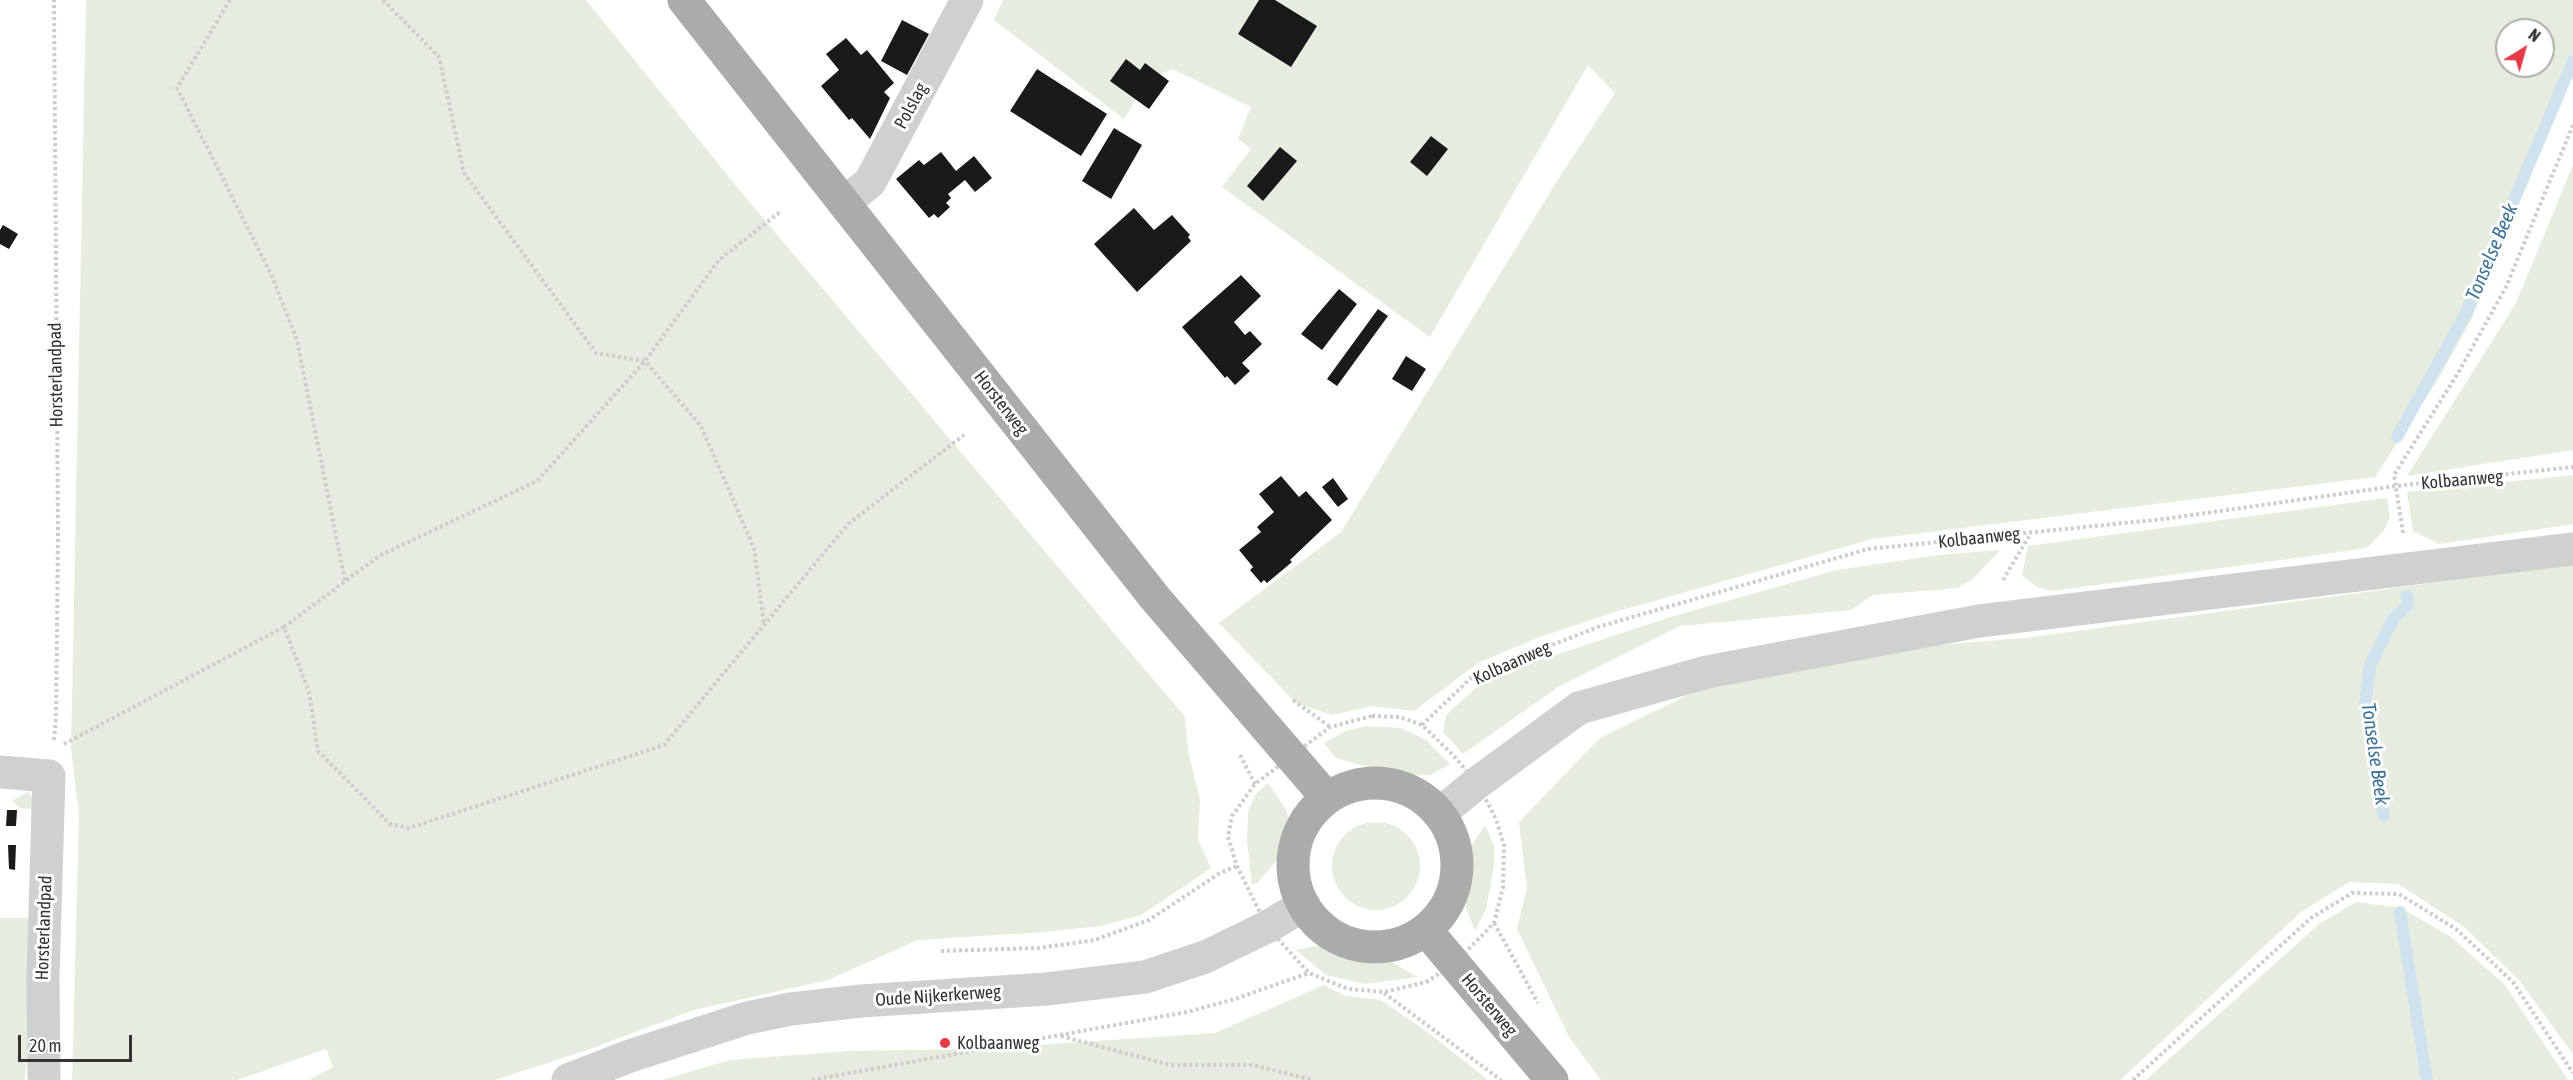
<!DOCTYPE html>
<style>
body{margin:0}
#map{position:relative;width:2573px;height:1080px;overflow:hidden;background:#fff;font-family:"Asap Condensed",sans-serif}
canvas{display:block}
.north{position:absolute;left:2495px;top:18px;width:60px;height:60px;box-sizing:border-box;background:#fff;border:2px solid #adadad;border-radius:50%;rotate:37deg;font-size:16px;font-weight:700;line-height:24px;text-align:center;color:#333}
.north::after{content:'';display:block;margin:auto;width:21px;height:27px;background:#e63946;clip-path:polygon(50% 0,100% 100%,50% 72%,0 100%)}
.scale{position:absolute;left:18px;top:1035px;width:114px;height:27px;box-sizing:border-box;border:3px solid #333;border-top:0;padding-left:8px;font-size:18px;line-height:21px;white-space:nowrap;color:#333;-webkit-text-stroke:4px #fff;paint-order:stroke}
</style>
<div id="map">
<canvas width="2573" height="1080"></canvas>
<div class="north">N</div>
<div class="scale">20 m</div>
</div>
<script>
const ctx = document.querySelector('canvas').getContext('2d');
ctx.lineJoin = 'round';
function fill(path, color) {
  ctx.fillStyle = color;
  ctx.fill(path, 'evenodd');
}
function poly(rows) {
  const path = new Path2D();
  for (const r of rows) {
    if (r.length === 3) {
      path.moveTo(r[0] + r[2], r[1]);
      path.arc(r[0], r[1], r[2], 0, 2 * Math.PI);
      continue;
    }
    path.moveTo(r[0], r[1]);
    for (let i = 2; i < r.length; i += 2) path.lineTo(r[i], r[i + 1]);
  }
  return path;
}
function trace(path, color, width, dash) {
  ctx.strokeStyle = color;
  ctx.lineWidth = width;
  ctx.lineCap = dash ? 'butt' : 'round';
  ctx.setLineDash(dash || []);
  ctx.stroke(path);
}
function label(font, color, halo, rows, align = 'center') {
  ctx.font = font + ' "Asap Condensed",sans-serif';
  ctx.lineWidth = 6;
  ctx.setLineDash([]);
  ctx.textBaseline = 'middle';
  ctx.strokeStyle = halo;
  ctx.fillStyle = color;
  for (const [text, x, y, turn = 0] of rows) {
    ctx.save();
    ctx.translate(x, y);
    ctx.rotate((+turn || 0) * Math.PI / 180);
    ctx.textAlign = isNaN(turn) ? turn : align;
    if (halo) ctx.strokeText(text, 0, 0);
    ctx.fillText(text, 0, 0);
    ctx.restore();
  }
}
fill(poly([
 [86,0,586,0,741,192,1185,717,1188,751,1200,800,1198,840,1211,868,1141,915,1100,926,1045,932,918,940,828,980,694,1010,590,1049,495,1080,309,1080,333,1067,326,1049,237,1080,72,1080,79,815,71,749],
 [1003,0,2573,0,2573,69,2471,320,2440,376,2375,477,1872,539,1615,612,1537,638,1478,663,1414,711,1372,706,1332,715,1296,703,1219,623,1341,532,1562,173,1615,93,1588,65,1430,337,1222,187,1251,149,1238,139,1251,107,1172,69,1149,78,1124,119,994,20],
 [2507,30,2543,30,2543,66,2507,66],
 [2573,165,2573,450,2407,476,2516,303],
 [2573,475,2573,524,2439,544,2413,531,2407,492],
 [2387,498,2390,517,2384,530,2368,547,2347,551,2052,591,2037,587,2022,575,2028,546],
 [2000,550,1973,579,1958,588,1873,595,1851,610,1680,626,1558,687,1463,754,1443,732,1446,715,1478,686,1537,661,1674,616,1837,570,1939,555],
 [2573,564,2573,1054,2518,979,2463,926,2398,884,2349,882,2301,912,2120,1080,1601,1080,1569,1037,1517,929,1527,888,1519,822,1600,738,1700,689,1825,654,2025,638],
 [1367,726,1401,728,1426,740,1450,764,1430,775,1400,776,1336,758,1324,743,1346,731],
 [1268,783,1287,811,1290,835,1282,854,1258,882,1252,885,1247,840,1248,812,1255,795],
 [28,792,43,813,39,920,25,1080,0,1080,0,918,34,918,31,809,20,808,12,801],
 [1376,866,44],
 [1485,825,1494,846,1494,866,1486,909,1475,931,1466,907,1465,869,1469,849],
 [2356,902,2401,908,2451,937,2505,985,2568,1080,2146,1080,2319,924],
 [1320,945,1386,959,1418,977,1364,984,1326,975,1296,950],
 [1324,985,1345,996,1381,1000,1430,1034,1488,1080,662,1080,730,1060,848,1051,979,1049,1215,1033]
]), '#e6ecdf');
trace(poly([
 [2397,437,2467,311,2573,61],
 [2384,816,2365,705,2370,665,2393,619,2408,605,2407,596],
 [2400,912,2427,1080]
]), '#cfe2ee', 12);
fill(poly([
 [1259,0,1275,0,1317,26,1291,67,1238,34],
 [902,20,929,34,907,75,881,61],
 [846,38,861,55,867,50,894,83,884,92,890,98,870,139,852,118,849,120,821,86,839,70,826,54],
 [1126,59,1140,70,1145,63,1169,81,1149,109,1110,81],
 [1037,69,1107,114,1081,156,1010,111],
 [1114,128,1142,145,1111,199,1082,181],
 [1431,136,1448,149,1427,176,1410,162],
 [1280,147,1297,161,1263,201,1247,186],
 [941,152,956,171,974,156,992,178,975,192,965,180,948,194,951,198,946,203,950,207,938,218,934,214,929,218,896,179,919,160,924,165],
 [1134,208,1154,230,1172,215,1190,235,1188,237,1191,241,1137,292,1094,244],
 [3,225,18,234,9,249,0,244,0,230],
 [1241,275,1261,296,1234,322,1245,335,1250,331,1262,344,1242,363,1250,371,1235,385,1227,376,1225,378,1182,327],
 [1339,289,1357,304,1322,350,1301,334],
 [1378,309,1388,316,1337,386,1327,379],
 [1406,356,1426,369,1412,391,1392,379],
 [1281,476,1299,497,1306,491,1332,520,1290,560,1292,562,1267,583,1264,580,1261,583,1250,570,1253,567,1239,550,1261,532,1257,527,1274,512,1259,494],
 [1333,478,1348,499,1338,507,1322,487],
 [7,810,17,810,16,826,6,826],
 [8,845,16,845,15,870,9,869]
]), '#1a1a1a');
trace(poly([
 [230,0,177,88,271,274,297,340,345,581],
 [383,0,439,57,464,173,596,353,645,361,701,426,754,548,764,624],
 [2403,533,2394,475,2458,373,2506,287,2573,125],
 [2003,580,2031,533],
 [284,627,379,556,537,481,645,361,719,260,780,212],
 [1293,700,1330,727],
 [1372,716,1399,717,1422,725,1453,755,1477,783,1496,819,1504,845,1503,887,1494,923,1454,964,1426,982,1384,992,1348,989,1309,973,1267,927,1237,866,1228,837,1232,816,1255,784,1330,727,1372,716],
 [1422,725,1473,676,1598,627,1868,549,2164,519,2396,486,2573,467],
 [54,740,56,718,58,536,54,0],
 [64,744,284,627,309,692,318,751,390,824,409,828,664,745,848,524,964,435],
 [1240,755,1255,784],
 [1494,923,1538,1003],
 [941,951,1039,948,1095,940,1149,920,1220,873,1237,866],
 [1384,993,1501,1080],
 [1061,1036,1170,1065,1253,1065,1313,1080],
 [812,1080,1187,1012,1235,999,1309,973],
 [2133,1080,2311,918,2352,893,2399,894,2456,929,2513,982,2573,1073]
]), '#cdcdcd', 4, [3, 3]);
trace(poly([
 [844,203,870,182,967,0],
 [0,772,49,776,43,978,44,1080],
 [1439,814,1477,783,1579,708,1707,672,1979,621,2573,549],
 [568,1080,630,1056,747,1018,791,1009,861,1001,1047,989,1145,977,1205,957,1267,927,1304,905]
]), '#d0d0d0', 33);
trace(poly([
 [684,0,1155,598,1327,798],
 [1375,865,82],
 [1426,930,1552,1080]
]), '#ababab', 33);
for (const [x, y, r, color] of [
 [945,1043,6,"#e63946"]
]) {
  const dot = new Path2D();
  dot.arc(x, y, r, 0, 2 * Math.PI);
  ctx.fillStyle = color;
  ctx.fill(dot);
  trace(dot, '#fff', 2);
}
label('18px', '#333', '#fff', [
 ["Polslag",911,106,-62],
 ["Horsterlandpad",56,375,-91],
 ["Horsterweg",1001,403,52],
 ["Kolbaanweg",2462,480,-5],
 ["Kolbaanweg",1979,538,-6],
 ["Kolbaanweg",1512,663,-24],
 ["Horsterlandpad",44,928,-88],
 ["Oude Nijkerkerweg",938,996,-4],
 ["Horsterweg",1489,1005,50]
]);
label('18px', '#333', '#fff', [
 ["Kolbaanweg",957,1043]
], 'left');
label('italic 20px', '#3f7597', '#fff', [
 ["Tonselse Beek",2492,252,-67],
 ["Tonselse Beek",2375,754,82]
]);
</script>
